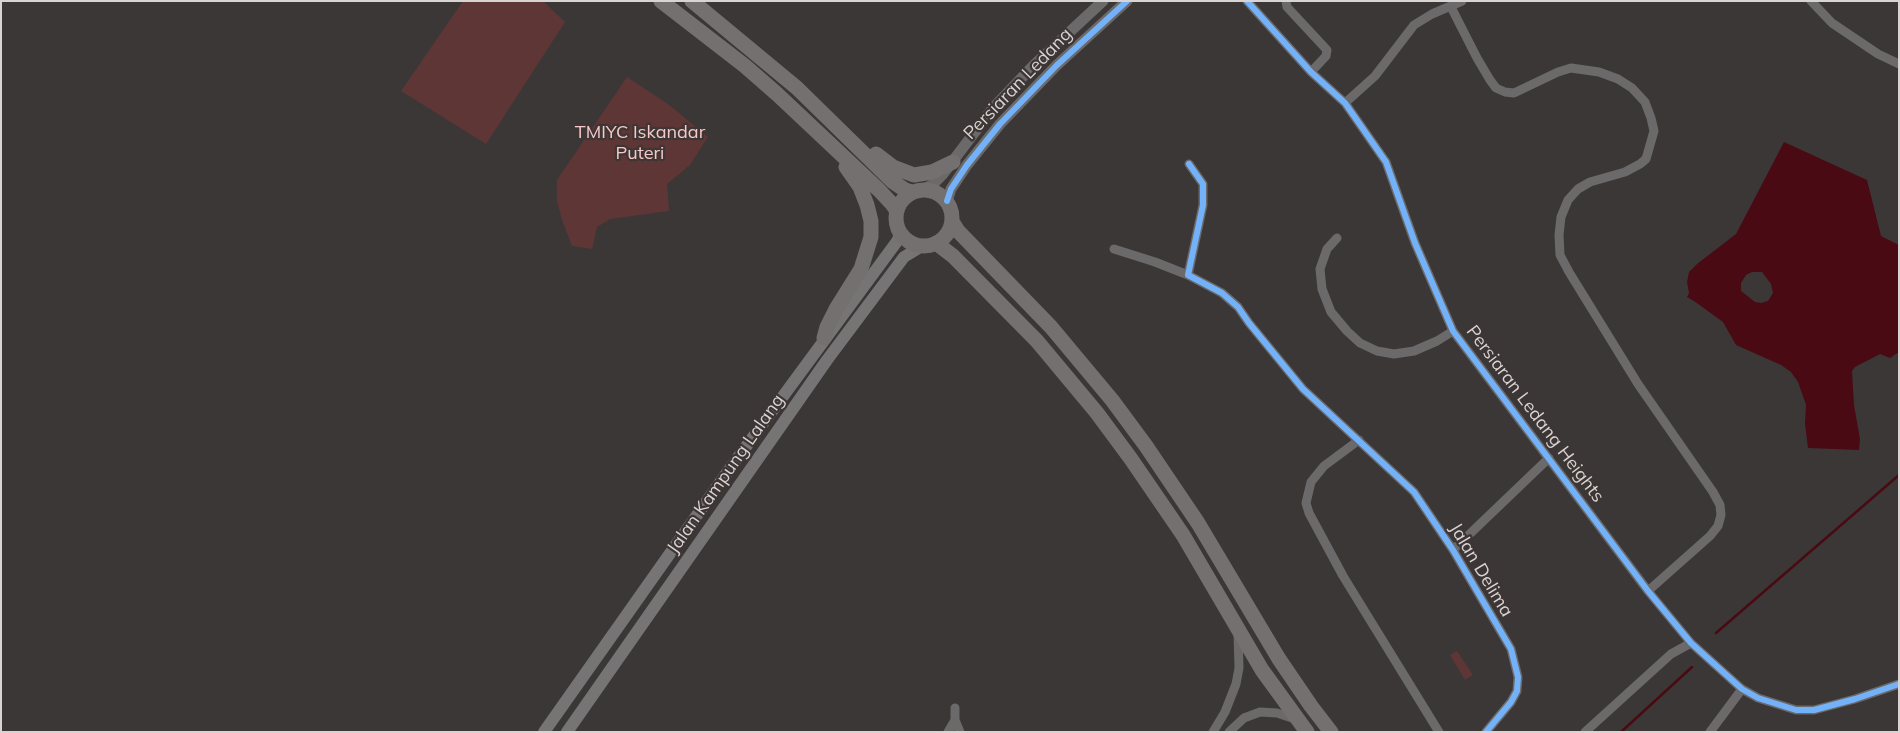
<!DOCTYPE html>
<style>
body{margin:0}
#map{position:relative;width:1900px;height:733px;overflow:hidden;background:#3b3737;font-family:Mulish,sans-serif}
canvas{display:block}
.frame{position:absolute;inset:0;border:2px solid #d9d4d4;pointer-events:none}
</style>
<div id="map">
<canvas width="1900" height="733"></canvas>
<div class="frame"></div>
</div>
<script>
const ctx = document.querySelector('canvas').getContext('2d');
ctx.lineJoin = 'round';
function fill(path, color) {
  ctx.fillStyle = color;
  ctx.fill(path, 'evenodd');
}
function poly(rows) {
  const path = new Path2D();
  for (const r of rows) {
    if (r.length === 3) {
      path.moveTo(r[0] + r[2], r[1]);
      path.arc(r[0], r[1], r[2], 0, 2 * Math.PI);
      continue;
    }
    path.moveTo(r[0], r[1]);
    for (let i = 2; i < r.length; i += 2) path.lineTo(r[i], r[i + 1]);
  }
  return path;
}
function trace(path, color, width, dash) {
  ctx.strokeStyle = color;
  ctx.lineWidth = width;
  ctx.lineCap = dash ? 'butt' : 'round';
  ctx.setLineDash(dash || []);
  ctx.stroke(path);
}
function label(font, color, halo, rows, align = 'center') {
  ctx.font = font + ' Mulish,sans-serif';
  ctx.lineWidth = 4.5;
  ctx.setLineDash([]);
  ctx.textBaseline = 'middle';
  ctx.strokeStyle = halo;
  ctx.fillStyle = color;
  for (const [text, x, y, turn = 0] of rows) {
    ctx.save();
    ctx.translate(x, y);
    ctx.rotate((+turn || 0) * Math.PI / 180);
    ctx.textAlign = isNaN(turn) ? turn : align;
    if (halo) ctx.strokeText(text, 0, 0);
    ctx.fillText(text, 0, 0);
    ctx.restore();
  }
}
fill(poly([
 [463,1,543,1,565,22,486,144,401,91],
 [627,77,668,104,708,137,690,165,667,184,669,211,610,219,597,227,592,249,572,246,562,220,557,201,557,180],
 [1457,651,1473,675,1465,680,1450,655]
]), '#5e3636');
fill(poly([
 [1784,142,1867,180,1881,236,1899,245,1899,352,1890,358,1880,354,1855,367,1852,371,1854,405,1860,439,1859,450,1808,448,1805,424,1806,405,1798,382,1791,372,1781,365,1736,345,1723,322,1694,301,1687,297,1689,293,1687,282,1689,272,1697,264,1736,234],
 [1752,272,1762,272,1771,284,1773,293,1768,301,1761,303,1755,302,1741,291,1741,283,1746,275]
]), '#490a13');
trace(poly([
 [1716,633,1899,475],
 [1621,732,1692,667]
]), '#490a13', 2.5);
trace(poly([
 [1247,1,1311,72,1345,103,1386,162,1415,243,1453,331,1648,591,1691,643,1742,689,1758,698,1796,710,1814,710,1855,699,1899,684],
 [1286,1,1287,7,1327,50,1326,56,1311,72],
 [1811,1,1832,23,1878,54,1899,64],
 [1451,7,1477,58,1490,80,1496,88,1505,92,1514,93,1558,72,1571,68,1599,72,1618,79,1632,88,1645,102,1651,118,1654,131,1646,159,1640,164,1625,172,1590,182,1578,189,1568,200,1561,217,1559,235,1560,255,1569,272,1638,384,1713,492,1720,505,1721,515,1718,526,1710,536,1648,591],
 [1345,103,1375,76,1414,25,1432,14,1462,1],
 [1189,164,1203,184,1203,205,1188,275,1222,293,1238,307,1249,323,1303,389,1414,492,1453,550,1511,649,1518,677,1517,691,1511,702,1486,732],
 [1337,238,1327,249,1320,269,1322,289,1331,312,1347,331,1360,343,1377,351,1394,354,1414,351,1437,341,1453,331],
 [1114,249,1155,262,1188,275],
 [1359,440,1324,466,1311,482,1306,503,1309,513,1343,576,1439,732],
 [1453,550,1549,458],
 [955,720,960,732],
 [948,732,955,720,955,708],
 [1213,732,1225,712,1236,684,1239,668,1238,633],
 [1229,732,1244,718,1260,712,1277,713,1295,719],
 [1585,732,1671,654,1691,643],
 [1710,732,1742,689]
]), '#6b6969', 9);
trace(poly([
 [924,189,932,185,943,174,993,108,1033,66,1103,1],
 [947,201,951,189,967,165,1000,124,1057,65,1127,1]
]), '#6b6969', 11);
trace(poly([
 [544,732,731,467,898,240,900,232],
 [567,732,827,360,904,257,922,246]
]), '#767474', 12);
trace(poly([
 [661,1,745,66,777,94,879,190,892,204,897,211],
 [692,1,797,88,892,181,905,190,912,192],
 [876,154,893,167,914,175,932,172,953,162],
 [924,218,28],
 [953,223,958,231,1051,327,1112,400,1146,446,1198,523,1279,659,1311,706,1331,732],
 [936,243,953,256,1037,341,1097,413,1131,459,1183,535,1262,670,1307,732],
 [824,338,827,327,836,309,861,269,871,237,871,221,867,205,860,187,846,167]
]), '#747070', 15);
trace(poly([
 [1247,1,1311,72,1345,103,1386,162,1415,243,1453,331,1648,591,1691,643,1742,689,1758,698,1796,710,1814,710,1855,699,1899,684],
 [1189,164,1203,184,1203,205,1188,275,1222,293,1238,307,1249,323,1303,389,1414,492,1453,550,1511,649,1518,677,1517,691,1511,702,1486,732],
 [947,201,951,189,967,165,1000,124,1057,65,1127,1]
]), '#73b2f8', 6);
label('18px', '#d9d4d4', '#3d3635', [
 ["Persiaran Ledang",1018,84,-46],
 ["Persiaran Ledang Heights",1535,414,53],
 ["Jalan Kampung Lalang",726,474,-55],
 ["Jalan Delima",1481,570,59]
]);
label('18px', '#f6c9c8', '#3d3635', [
 ["TMIYC Iskandar",640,133],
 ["Puteri",640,154]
]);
</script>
